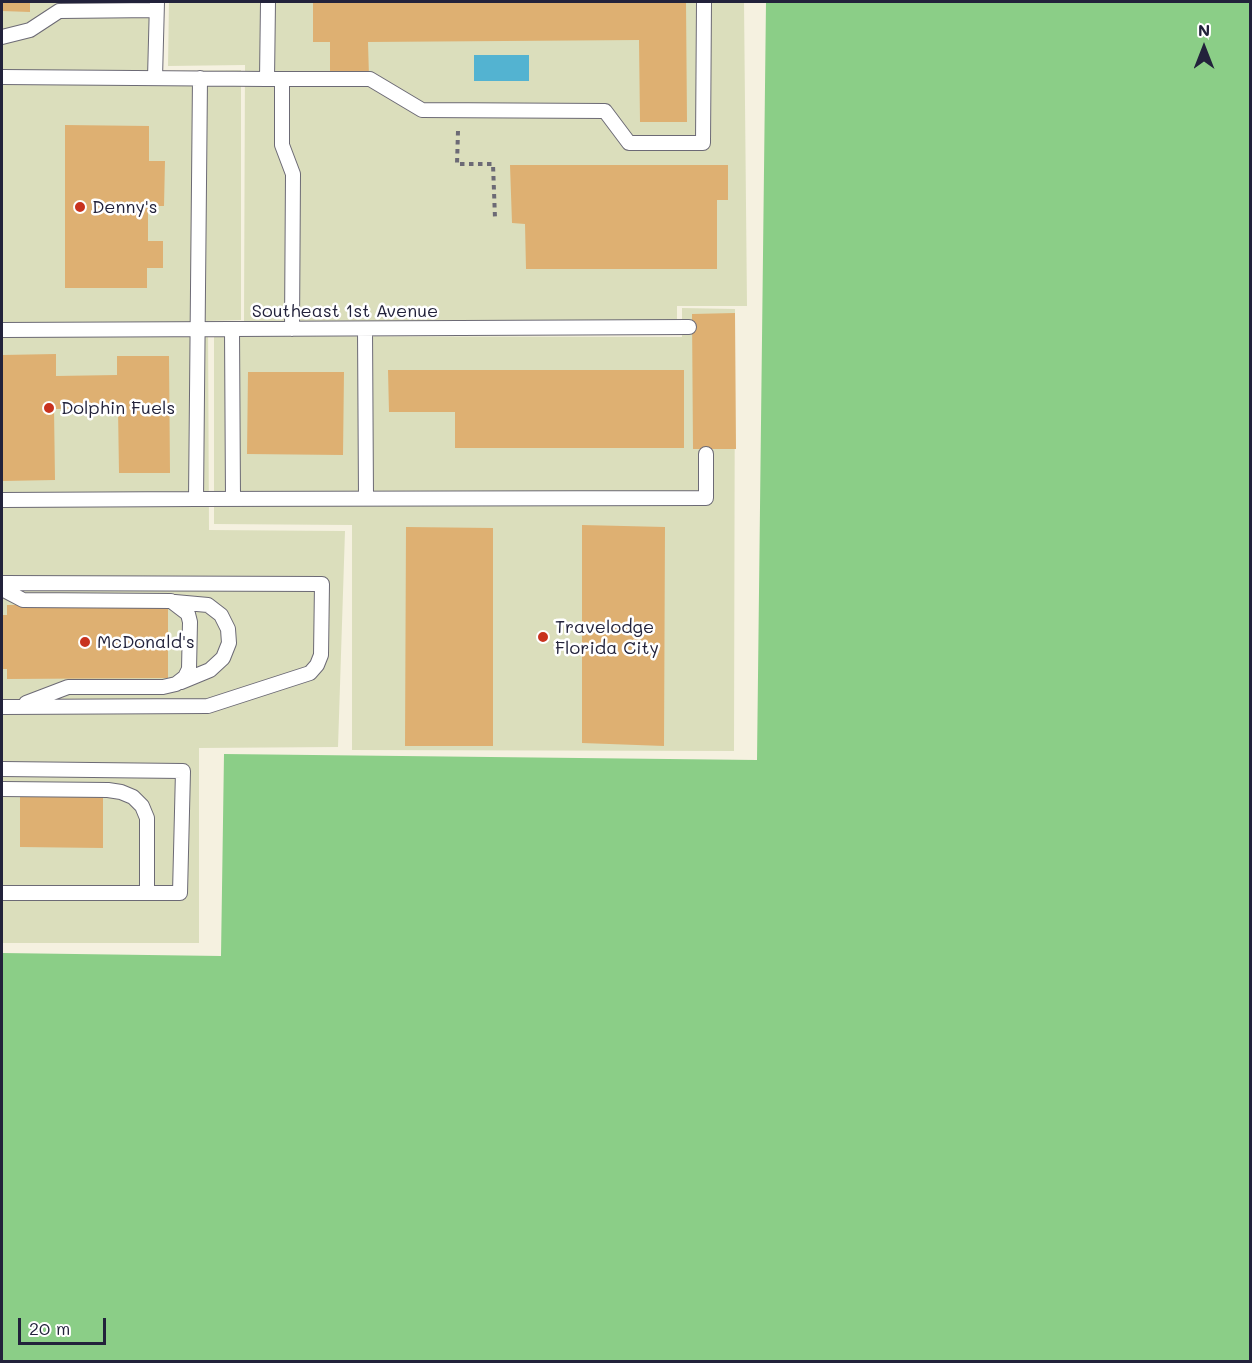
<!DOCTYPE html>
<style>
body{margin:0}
#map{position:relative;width:1252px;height:1363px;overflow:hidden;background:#f5f1e0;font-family:Mali,sans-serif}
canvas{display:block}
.frame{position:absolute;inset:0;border:3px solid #22223b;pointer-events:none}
.north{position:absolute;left:1174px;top:18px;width:60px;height:60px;-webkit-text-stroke:4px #fff;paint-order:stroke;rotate:0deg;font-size:16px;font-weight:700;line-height:24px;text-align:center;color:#22223b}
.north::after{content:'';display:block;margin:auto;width:21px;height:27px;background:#22223b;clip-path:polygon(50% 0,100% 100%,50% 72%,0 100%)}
.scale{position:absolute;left:18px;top:1318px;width:88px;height:27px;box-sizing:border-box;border:3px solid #22223b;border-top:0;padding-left:8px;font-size:18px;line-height:21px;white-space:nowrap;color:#22223b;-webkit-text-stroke:4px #fff;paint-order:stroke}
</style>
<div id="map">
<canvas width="1252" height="1363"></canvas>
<div class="frame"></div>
<div class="north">N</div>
<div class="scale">20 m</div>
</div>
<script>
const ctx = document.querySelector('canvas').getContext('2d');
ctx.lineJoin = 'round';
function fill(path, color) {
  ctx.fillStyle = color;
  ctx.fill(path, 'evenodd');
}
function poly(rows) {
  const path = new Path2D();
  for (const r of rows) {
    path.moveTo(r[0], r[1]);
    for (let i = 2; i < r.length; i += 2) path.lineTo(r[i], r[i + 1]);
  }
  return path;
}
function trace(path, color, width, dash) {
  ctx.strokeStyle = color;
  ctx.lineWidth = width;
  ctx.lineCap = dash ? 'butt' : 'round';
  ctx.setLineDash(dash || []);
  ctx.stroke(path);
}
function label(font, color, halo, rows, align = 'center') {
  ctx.font = font + ' Mali,sans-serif';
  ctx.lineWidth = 5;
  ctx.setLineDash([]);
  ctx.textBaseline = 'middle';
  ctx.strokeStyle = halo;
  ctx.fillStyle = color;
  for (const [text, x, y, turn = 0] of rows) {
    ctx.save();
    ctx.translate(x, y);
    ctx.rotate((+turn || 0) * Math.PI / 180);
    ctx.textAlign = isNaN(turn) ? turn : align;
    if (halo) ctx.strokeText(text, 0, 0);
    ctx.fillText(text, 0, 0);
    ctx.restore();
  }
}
fill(poly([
 [2,2,163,2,163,71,241,70,241,320,208,321,209,530,345,531,338,747,199,748,199,943,2,943],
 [169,2,744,2,747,306,677,306,677,322,244,322,245,65,168,66],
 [682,308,735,309,734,751,352,750,352,525,214,524,214,336,682,337]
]), '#dbdebc');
fill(poly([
 [766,2,1250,2,1250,1361,2,1361,2,953,221,956,224,754,757,760]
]), '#8bce87');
fill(poly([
 [474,55,529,55,529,81,474,81]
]), '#53b3d1');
fill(poly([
 [2,2,30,2,30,12,2,11],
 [313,2,686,2,687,122,640,122,639,40,368,42,369,77,330,78,330,42,313,42],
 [65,125,149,126,149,161,165,161,164,206,148,206,148,241,163,241,163,268,147,268,147,288,65,288],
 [510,165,728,165,728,200,717,200,717,269,526,269,525,224,512,223],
 [735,313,736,449,693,449,692,314],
 [56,354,56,376,117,375,117,356,169,356,170,473,119,473,118,408,54,409,55,480,2,481,2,355],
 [388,370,684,370,684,448,455,448,455,412,389,412],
 [248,372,344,372,343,455,247,454],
 [582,525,665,527,664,746,582,743],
 [406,527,493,528,493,746,405,746],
 [168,604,168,678,7,679,7,669,2,669,2,615,7,615,7,605],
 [20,796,103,796,103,848,20,847]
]), '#deb072');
const service = poly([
 [268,2,267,79,282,79,282,145,293,174,292,329],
 [2,37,30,30,59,11,156,10],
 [2,77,267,79],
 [155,78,157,2],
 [282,79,370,79,422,110,605,111,629,143,703,143,704,2],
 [232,329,233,499],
 [365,329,366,498],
 [2,330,689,327],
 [196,499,706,498,706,454],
 [2,500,196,499,200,78],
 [2,583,322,584,321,655,317,665,310,673,208,706,2,707],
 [2,589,23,600,171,601,188,614,190,622,189,669,185,677,176,684,163,687,68,687,26,703],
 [175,602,208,605,221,615,228,629,229,643,223,658,210,670,181,682],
 [2,769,183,771,180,893,2,893],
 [2,789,108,790,121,792,133,797,142,806,147,818,147,893]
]);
trace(service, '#6c6a75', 16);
trace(poly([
 [458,131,457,164,493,164,495,218]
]), '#6c6a75', 4, [4.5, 4.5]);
trace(service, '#fff', 14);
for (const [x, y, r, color] of [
 [80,207,6,"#c8321e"],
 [49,408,6,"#c8321e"],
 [543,637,6,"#c8321e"],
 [85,642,6,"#c8321e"]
]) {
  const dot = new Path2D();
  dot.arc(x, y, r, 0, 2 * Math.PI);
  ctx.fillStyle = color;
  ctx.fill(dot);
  trace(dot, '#fff', 2);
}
label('18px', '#22223b', '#fff', [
 ["Denny's",92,207],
 ["Dolphin Fuels",61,408],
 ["Travelodge",555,627],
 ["Florida City",555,648],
 ["McDonald's",97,642]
], 'left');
label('18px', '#22223b', '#fff', [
 ["Southeast 1st Avenue",345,311]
]);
</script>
